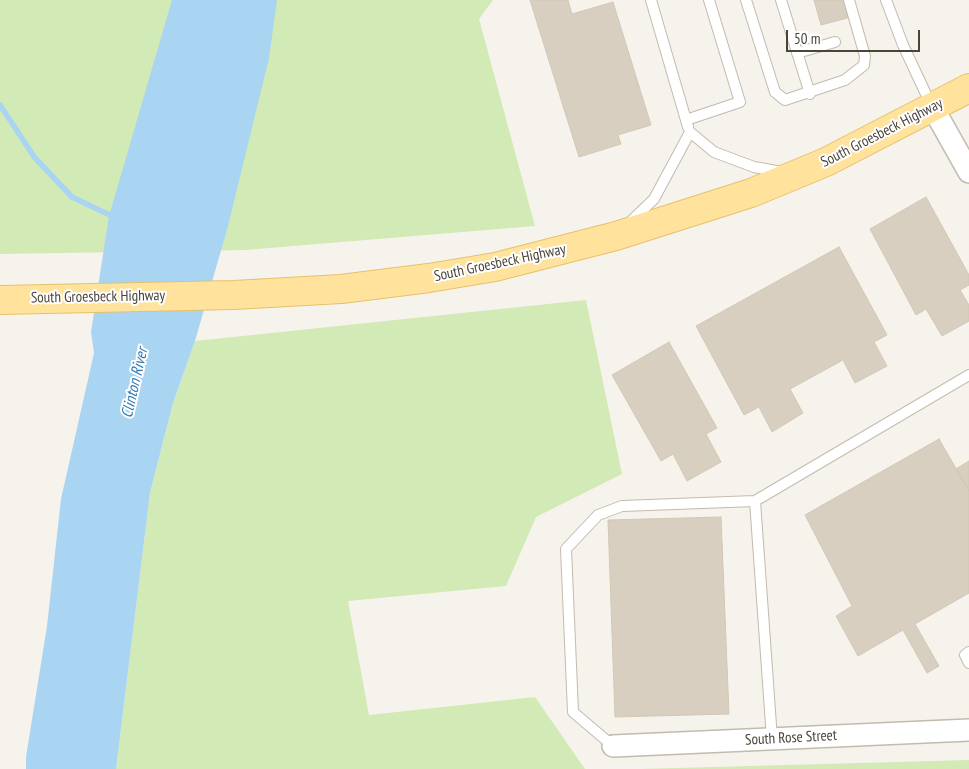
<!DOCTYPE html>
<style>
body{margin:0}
#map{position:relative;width:969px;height:769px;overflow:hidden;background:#f6f3ec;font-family:"PT Sans Narrow",sans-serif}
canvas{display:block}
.scale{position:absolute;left:786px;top:30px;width:134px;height:22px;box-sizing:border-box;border:2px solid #4b4439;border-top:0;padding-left:6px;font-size:15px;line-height:18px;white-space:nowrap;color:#4b4439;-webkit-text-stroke:4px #fff;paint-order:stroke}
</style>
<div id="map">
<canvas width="969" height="769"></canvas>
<div class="scale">50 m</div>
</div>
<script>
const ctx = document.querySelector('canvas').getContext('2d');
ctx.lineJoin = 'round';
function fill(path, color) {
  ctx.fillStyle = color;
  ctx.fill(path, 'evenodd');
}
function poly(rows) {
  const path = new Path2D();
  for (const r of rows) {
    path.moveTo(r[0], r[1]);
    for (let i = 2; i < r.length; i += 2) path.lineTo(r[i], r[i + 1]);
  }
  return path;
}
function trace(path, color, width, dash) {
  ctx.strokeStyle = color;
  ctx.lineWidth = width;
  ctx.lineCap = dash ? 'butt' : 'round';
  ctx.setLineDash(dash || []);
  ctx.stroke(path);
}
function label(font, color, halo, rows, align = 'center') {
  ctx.font = font + ' "PT Sans Narrow",sans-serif';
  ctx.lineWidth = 4;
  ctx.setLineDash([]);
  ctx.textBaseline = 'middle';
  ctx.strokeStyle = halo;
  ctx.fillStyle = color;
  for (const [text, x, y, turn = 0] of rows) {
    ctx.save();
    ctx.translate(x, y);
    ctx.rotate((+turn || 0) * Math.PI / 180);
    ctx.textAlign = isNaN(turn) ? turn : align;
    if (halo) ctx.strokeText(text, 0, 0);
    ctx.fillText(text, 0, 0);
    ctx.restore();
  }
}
fill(poly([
 [0,0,493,0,479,19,535,226,245,250,0,254],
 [586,300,622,474,536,517,506,586,348,601,369,715,535,697,585,769,116,769,150,493,173,403,195,341],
 [969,760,969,769,640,769]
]), '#d2eab5');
fill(poly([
 [172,0,277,0,269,58,228,226,195,341,173,403,150,493,116,769,26,769,26,757,47,626,61,499,94,353,91,332,109,216]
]), '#a9d4f2');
trace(poly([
 [0,105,35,158,72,197,116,218]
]), '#a9d4f2', 5.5);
const building = poly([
 [530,0,568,0,572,14,613,2,651,125,618,135,621,144,579,157,530,0],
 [814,0,846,0,851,17,821,25,814,0],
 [926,197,969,275,969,285,960,290,969,305,969,321,942,336,926,309,916,315,870,229,926,197],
 [839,247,887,335,874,342,887,366,855,383,843,360,790,389,803,413,772,432,759,407,744,415,696,326,839,247],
 [669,342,717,428,706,434,721,462,687,481,673,454,661,461,612,375,669,342],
 [939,439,969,491,969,593,915,624,939,666,927,673,903,630,858,656,836,616,852,606,805,515,939,439],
 [969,461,969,491,956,469,969,461],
 [721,517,729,714,615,717,608,520,721,517]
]);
fill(building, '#d8cfc1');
trace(building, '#d3c7b4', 1);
const service = poly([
 [651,0,688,127],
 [746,0,775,92,785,100,845,80,864,65,865,56,849,0],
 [781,0,810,94],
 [886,0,903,45,932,107],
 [797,53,835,42],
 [686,120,740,102,709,0],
 [629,223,654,199,690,132,714,152,754,167,782,172],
 [969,652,965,655,969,663],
 [772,739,755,501,969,375],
 [613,746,573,712,566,549,598,515,622,506,755,501]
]);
const minor = poly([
 [933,108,969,172],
 [613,746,969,730]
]);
const primary = poly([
 [0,300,234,295,341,289,429,278,495,267,616,236,751,193,826,162,969,88]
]);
trace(service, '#c2bbae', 12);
trace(minor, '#c2bbae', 24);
trace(primary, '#e6c16a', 30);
trace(service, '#fff', 10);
trace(minor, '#fff', 21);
trace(primary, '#ffe39c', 28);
label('15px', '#4b4439', '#fff', [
 ["South Groesbeck Highway",882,133,-27],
 ["South Groesbeck Highway",500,263,-12],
 ["South Groesbeck Highway",98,297,-1],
 ["South Rose Street",791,738,-3]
]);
label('italic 16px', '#2e7ab2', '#fff', [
 ["Clinton River",135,383,-77]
]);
</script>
